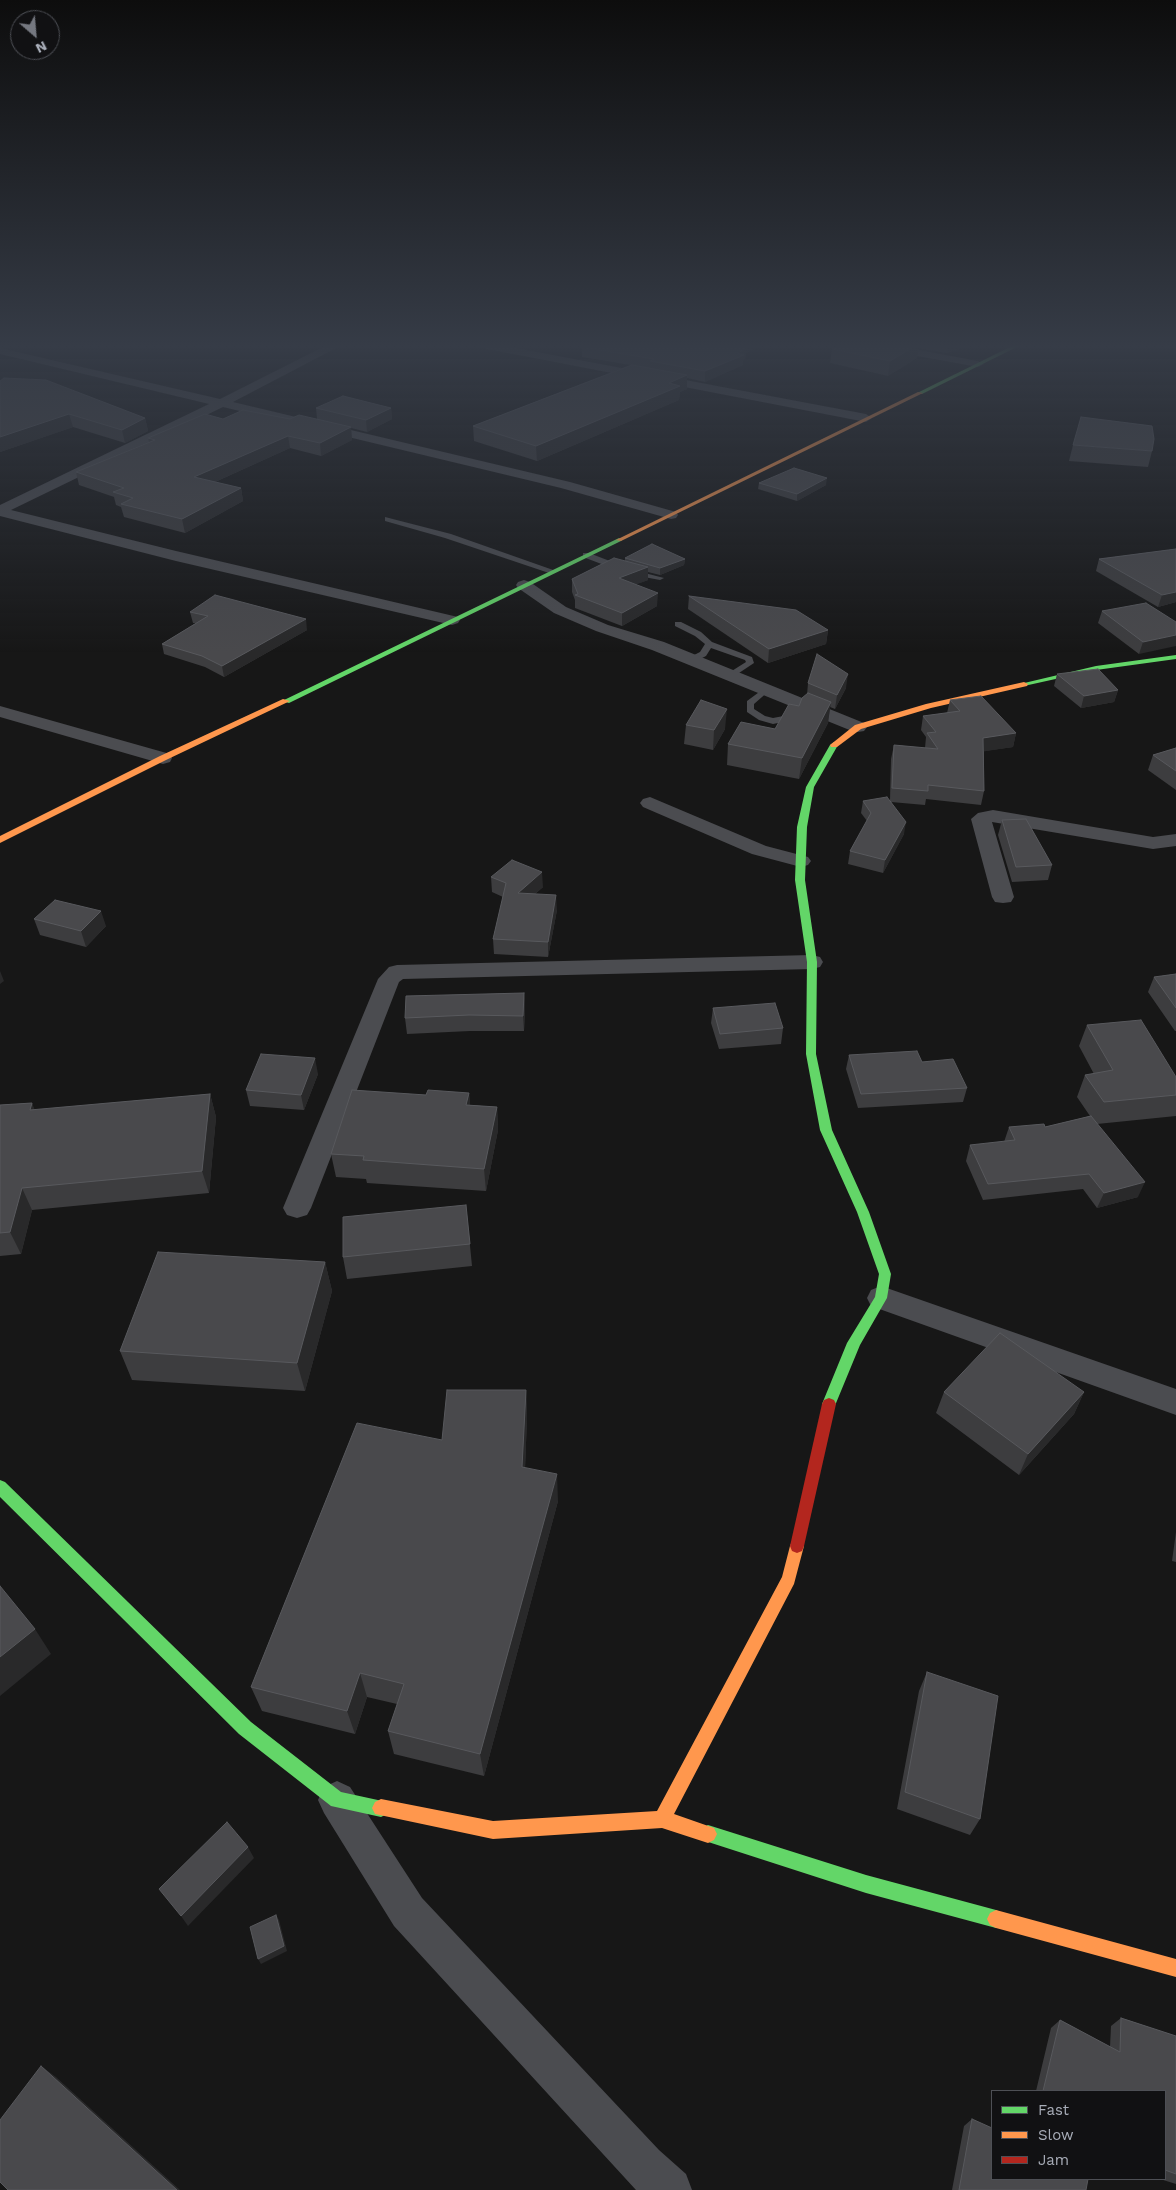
<!DOCTYPE html>
<style>
body{margin:0}
#map{position:relative;width:1176px;height:2190px;overflow:hidden;background:#171717;font-family:"Work Sans",sans-serif}
canvas{display:block}
.legend{position:absolute;left:991px;top:2090px;width:175px;height:90px;box-sizing:border-box;background:#111113;border:1px solid #4d4f55;margin:0;padding:6px 9px;list-style:none;font-size:15px;color:#a8adb8}
.legend li{display:flex;align-items:center;gap:10px;height:25px}
.legend b{width:25px;border:1px solid #4d4f55}
.north{position:absolute;left:10px;top:10px;width:50px;height:50px;box-sizing:border-box;background:#111113;border:1px solid #4d4f55;border-radius:50%;rotate:153deg;font-size:14px;font-weight:700;line-height:20px;text-align:center;color:#a8adb8}
.north::after{content:'';display:block;margin:auto;width:18px;height:22px;background:#757880;clip-path:polygon(50% 0,100% 100%,50% 72%,0 100%)}
</style>
<div id="map">
<canvas width="1176" height="2190"></canvas>
<ul class="legend">
<li><b style="height:6px;background:#63d668"></b>Fast</li>
<li><b style="height:6px;background:#ff974d"></b>Slow</li>
<li><b style="height:6px;background:#b3261e"></b>Jam</li>
</ul>
<div class="north">N</div>
</div>
<script>
const ctx = document.querySelector('canvas').getContext('2d');
ctx.lineJoin = 'round';
function poly(rows) {
  const path = new Path2D();
  for (const r of rows) {
    path.moveTo(r[0], r[1]);
    for (let i = 2; i < r.length; i += 2) path.lineTo(r[i], r[i + 1]);
  }
  return path;
}
function fill(path, color) {
  ctx.fillStyle = color;
  ctx.fill(path, 'evenodd');
}
function trace(path, color, width, dash) {
  ctx.strokeStyle = color;
  ctx.lineWidth = width;
  ctx.lineCap = dash ? 'butt' : 'round';
  ctx.setLineDash(dash || []);
  ctx.stroke(path);
}
fill(poly([
 [385,517,451,534,556,571,549,573,445,538,385,521,385,517],
 [583,553,589,553,633,570,664,578,660,580,628,574,583,557,583,553],
 [675,622,681,622,701,632,712,642,752,657,754,663,730,679,726,676,727,674,746,662,745,660,711,648,706,656,694,662,688,662,688,658,700,652,705,644,695,636,675,626,675,622],
 [766,687,770,690,754,704,754,709,765,716,773,718,794,714,799,717,797,719,773,724,759,720,747,712,747,701,766,687]
]), '#4b4c50');
fill(poly([
 [325,346,340,346,233,402,570,482,676,512,678,515,676,518,671,519,561,488,223,407,11,510,176,551,458,617,460,620,458,623,452,625,176,561,0,516,0,505,209,404,0,354,0,348,220,399,325,346],
 [481,346,505,346,866,414,872,418,866,422,487,349,481,346],
 [872,346,897,346,978,361,984,364,978,367,878,349,872,346],
 [524,580,530,582,566,607,608,625,664,642,864,723,867,727,864,731,858,732,852,731,652,650,596,631,554,613,518,588,516,585,518,582,524,580],
 [0,706,170,754,172,758,170,762,163,764,0,717,0,706],
 [650,797,766,846,808,857,811,861,808,865,801,867,752,854,643,807,640,803,643,799,650,797],
 [993,810,1153,837,1176,834,1176,846,1153,849,992,822,1014,897,1011,902,1003,903,995,902,992,897,971,819,978,813,993,810],
 [812,955,820,957,823,962,820,967,812,969,403,979,399,982,311,1208,307,1215,297,1218,287,1215,283,1208,378,979,389,967,397,965,812,955],
 [881,1286,1176,1389,1176,1415,871,1306,867,1298,871,1290,881,1286],
 [337,1781,350,1787,422,1898,659,2150,686,2174,692,2190,636,2190,394,1926,324,1813,318,1800,324,1787,337,1781]
]), '#4b4c50');
fill(poly([
 [1012,346,1019,346,922,394,917,393,1012,346],
 [619,538,622,540,621,541,289,703,282,701,619,538],
 [1176,655,1176,659,1096,670,1024,686,1020,684,1096,666,1176,655],
 [834,742,838,745,814,787,807,827,805,880,817,962,816,1054,832,1130,869,1212,891,1274,887,1298,860,1345,834,1408,829,1410,824,1408,822,1404,847,1343,875,1297,879,1274,857,1212,820,1130,806,1054,807,962,795,880,797,827,806,787,830,745,834,742],
 [0,1480,5,1482,251,1722,341,1792,387,1802,390,1808,387,1814,381,1817,331,1806,239,1734,0,1497,0,1480],
 [708,1825,866,1875,996,1910,1002,1913,1005,1919,1002,1925,996,1928,866,1893,702,1840,699,1834,702,1828,708,1825]
]), '#63d668');
fill(poly([
 [918,392,923,393,621,541,616,540,918,392],
 [1024,682,1028,684,1027,686,931,708,861,729,837,747,831,747,830,745,855,725,926,704,1024,682],
 [283,699,290,701,166,760,0,843,0,836,160,756,283,699],
 [797,1539,802,1541,804,1546,794,1584,674,1814,714,1828,717,1834,714,1840,708,1843,662,1828,493,1839,375,1814,372,1808,375,1802,381,1799,493,1821,657,1811,782,1577,790,1546,792,1541,797,1539],
 [996,1910,1176,1959,1176,1977,996,1928,990,1925,987,1919,990,1913,996,1910]
]), '#ff974d');
fill(poly([
 [829,1398,834,1400,836,1404,804,1546,802,1551,797,1553,792,1551,790,1546,822,1404,824,1400,829,1398]
]), '#b3261e');
fill(poly([
 [583,346,759,346,746,353,745,359,743,360,743,365,705,382,687,378,687,389,680,392,679,400,537,461,474,441,473,426,630,365,582,357,582,347],
 [837,346,968,346,947,353,918,348,917,358,888,376,830,363,832,349],
 [0,381,145,418,148,431,125,443,73,427,0,452],
 [316,408,391,408,392,419,367,432,351,428,352,440,321,456,290,448,215,482,241,488,243,501,185,533,124,517,121,507,116,505,114,497,79,485,76,472,149,442,148,438,223,419,317,419],
 [1073,445,1152,451,1148,467,1069,461],
 [759,483,826,485,797,501,758,489],
 [1176,549,1176,602,1158,607,1096,571,1099,559],
 [625,558,685,559,684,565,660,575,648,572,648,580,636,584,657,606,622,626,575,608,575,600,572,592,572,579,625,561],
 [689,596,828,630,826,644,768,663,688,609],
 [1102,611,1176,622,1139,654,1098,623],
 [190,612,307,630,224,677,205,667,164,654,162,644,196,623,193,623],
 [1057,674,1118,690,1114,702,1081,708,1054,686],
 [808,683,846,688,835,709,830,707,828,723,799,779,727,765,728,744,775,729,799,706,807,695],
 [950,700,1016,733,1013,747,984,751,984,791,981,805,926,799,925,805,891,802,904,834,883,873,848,864,850,851,867,821,861,813,863,801,890,800,891,759,894,745,925,748,926,737,921,730,923,716,947,713],
 [686,725,725,729,713,750,684,744],
 [1176,748,1176,790,1148,770,1153,755],
 [1002,820,1052,865,1048,880,1012,882,998,835],
 [491,877,543,887,535,894,557,910,548,957,494,954,493,939,503,897,492,892],
 [34,919,106,926,86,947,40,935],
 [1176,974,1176,1031,1175,1031,1148,992,1154,977],
 [524,993,525,1008,524,1031,470,1031,407,1034,405,1018],
 [713,1008,783,1028,781,1044,719,1049,711,1023],
 [1087,1025,1176,1077,1176,1116,1097,1124,1138,1197,1097,1208,1083,1189,983,1200,966,1161,970,1145,1004,1142,1009,1127,1045,1127,1090,1116,1077,1097,1085,1075,1094,1074,1079,1046],
 [849,1055,922,1062,967,1088,963,1102,858,1108,846,1069],
 [318,1074,304,1110,250,1106,246,1090],
 [469,1093,470,1105,497,1107,498,1130,486,1191,367,1183,366,1179,336,1177,331,1154,426,1095],
 [210,1094,216,1117,209,1193,32,1210,21,1254,0,1256,0,1105,32,1103,34,1110],
 [466,1205,472,1266,347,1279,343,1257],
 [325,1262,332,1291,305,1391,132,1380,120,1351],
 [526,1390,527,1418,525,1468,558,1501,484,1776,394,1754,388,1731,397,1704,367,1697,355,1734,262,1711,251,1687,442,1440],
 [944,1392,1084,1392,1074,1414,1019,1475,936,1413],
 [1176,1532,1176,1562,1172,1561],
 [927,1672,980,1819,970,1835,897,1809,919,1691],
 [1121,2018,1176,2036,1176,2184,1160,2179,1165,2179,1165,2091,1036,2091,1051,2028,1060,2020,1110,2047,1111,2026],
 [972,2119,1086,2190,952,2190,964,2126]
]), '#3d3d3f');
fill(poly([
 [740,346,759,346,746,353,745,359,743,360,743,365,705,382,705,371],
 [915,346,919,346,917,358,888,376,890,361],
 [948,346,968,346,947,353],
 [687,375,687,389,680,392,679,400,537,461,536,446,669,383],
 [391,408,392,419,367,432,366,420],
 [69,414,73,427,0,452,0,437],
 [145,418,148,431,125,443,122,430],
 [351,427,352,440,321,456,320,443],
 [288,436,290,448,197,490,194,477],
 [827,478,826,485,797,501,797,494],
 [241,488,243,501,185,533,182,519],
 [685,559,684,565,660,575,660,568],
 [648,567,648,580,619,591,619,578],
 [1176,592,1176,602,1158,607,1162,595],
 [658,593,657,606,622,626,622,613],
 [306,619,307,630,224,677,222,666],
 [828,630,826,644,768,663,769,649],
 [1176,635,1176,646,1139,654,1143,642],
 [848,674,846,688,835,709,837,695],
 [1118,690,1114,702,1081,708,1084,696],
 [831,702,828,723,799,779,802,758],
 [727,709,725,729,713,750,714,730],
 [1016,733,1013,747,980,752,983,738],
 [906,822,904,834,883,873,885,860],
 [542,872,543,887,519,908,518,893],
 [556,895,557,910,548,957,548,942],
 [101,911,106,926,86,947,81,931],
 [0,971,4,981,0,984],
 [524,993,525,1008,524,1031,523,1016],
 [315,1058,318,1074,304,1110,301,1095],
 [469,1093,471,1116,466,1105],
 [210,1094,216,1117,209,1193,202,1171],
 [32,1103,41,1126,30,1110],
 [497,1107,498,1130,486,1191,484,1169],
 [1145,1182,1138,1197,1097,1208,1104,1193],
 [22,1188,32,1210,21,1254,10,1232],
 [325,1262,332,1291,305,1391,297,1363],
 [526,1390,527,1418,524,1494,522,1467],
 [1084,1392,1074,1414,1019,1475,1028,1454],
 [557,1474,558,1501,484,1776,480,1754],
 [35,1629,51,1654,0,1696,0,1657],
 [360,1673,367,1697,355,1734,347,1711],
 [248,1847,254,1858,188,1926,181,1916],
 [276,1915,279,1920,287,1951,261,1964,258,1959],
 [41,2066,56,2077,180,2190,177,2190]
]), '#29292a');
const building = poly([
 [583,346,740,346,738,347,746,349,737,353,744,355,705,371,650,361,654,359,582,347,583,346],
 [837,346,915,346,890,361,832,349,837,346],
 [632,365,687,375,669,383,680,386,536,446,473,426,632,365],
 [4,378,46,380,145,418,122,430,69,414,0,437,0,381,4,378],
 [343,396,391,408,366,420,316,408,343,396],
 [243,410,290,419,299,415,351,427,320,443,288,436,194,477,241,488,182,519,121,504,133,498,113,492,124,488,76,472,155,440,148,438,205,414,223,419,243,410],
 [1081,417,1152,426,1154,439,1152,451,1073,445,1081,417],
 [794,468,827,478,797,494,759,483,794,468],
 [652,544,685,559,660,568,625,558,652,544],
 [1176,549,1176,592,1162,595,1099,559,1176,549],
 [614,558,648,567,619,578,658,593,622,613,575,595,578,594,572,579,614,558],
 [215,595,306,619,222,666,202,656,162,644,208,616,190,612,215,595],
 [689,596,796,610,828,630,769,649,689,596],
 [1146,603,1176,622,1176,635,1143,642,1102,611,1146,603],
 [817,654,848,674,837,695,808,683,817,654],
 [1098,669,1118,690,1084,696,1057,674,1098,669],
 [808,693,831,702,802,758,728,744,741,722,775,729,789,704,799,706,802,698,808,693],
 [981,696,1016,733,983,738,984,791,928,785,928,791,892,788,894,745,938,749,927,733,936,732,923,716,960,711,950,700,981,696],
 [701,700,727,709,714,730,686,725,701,700],
 [1176,748,1176,771,1153,755,1176,748],
 [887,797,906,822,885,860,850,851,871,813,863,801,887,797],
 [1026,819,1052,865,1016,867,1002,820,1026,819],
 [512,860,542,872,518,893,556,895,548,942,493,939,506,883,491,877,512,860],
 [55,900,101,911,81,931,34,919,55,900],
 [1176,974,1176,1008,1154,977,1176,974],
 [524,993,523,1016,469,1015,405,1018,406,996,524,993],
 [775,1003,783,1028,720,1034,713,1008,775,1003],
 [1141,1020,1176,1077,1176,1095,1104,1102,1085,1075,1113,1070,1087,1025,1141,1020],
 [917,1051,922,1062,953,1059,967,1088,861,1094,849,1055,917,1051],
 [261,1054,315,1058,301,1095,246,1090,261,1054],
 [352,1090,426,1095,428,1090,469,1093,466,1105,497,1107,484,1169,363,1160,364,1156,331,1154,352,1090],
 [210,1094,202,1171,22,1188,10,1232,0,1233,0,1105,32,1103,30,1110,210,1094],
 [1091,1116,1145,1182,1104,1193,1089,1174,988,1184,970,1145,1015,1140,1009,1127,1044,1124,1045,1127,1091,1116],
 [466,1205,470,1244,343,1257,343,1217,466,1205],
 [158,1252,325,1262,297,1363,120,1351,158,1252],
 [1000,1333,1084,1392,1028,1454,944,1392,1000,1333],
 [447,1390,526,1390,522,1467,557,1474,480,1754,388,1731,404,1684,360,1673,347,1711,251,1687,357,1423,442,1440,447,1390],
 [0,1586,35,1629,0,1657,0,1586],
 [927,1672,998,1696,980,1819,905,1792,927,1672],
 [227,1822,248,1847,181,1916,159,1889,227,1822],
 [276,1915,284,1946,258,1959,250,1927,276,1915],
 [1121,2018,1176,2036,1176,2174,1165,2170,1165,2091,1043,2091,1060,2020,1120,2052,1121,2018],
 [41,2066,177,2190,8,2190,0,2182,0,2120,41,2066],
 [972,2119,992,2128,992,2179,1088,2179,1086,2190,959,2190,972,2119]
]);
fill(building, '#49494c');
trace(building, '#58595d', 1);
const sky = ctx.createLinearGradient(0, 0, 0, 653);
sky.addColorStop(0, '#0d0d0d');
sky.addColorStop(0.53, '#363c47');
sky.addColorStop(1, '#363c4700');
ctx.fillStyle = sky;
ctx.fillRect(0, 0, 1176, 653);
</script>
